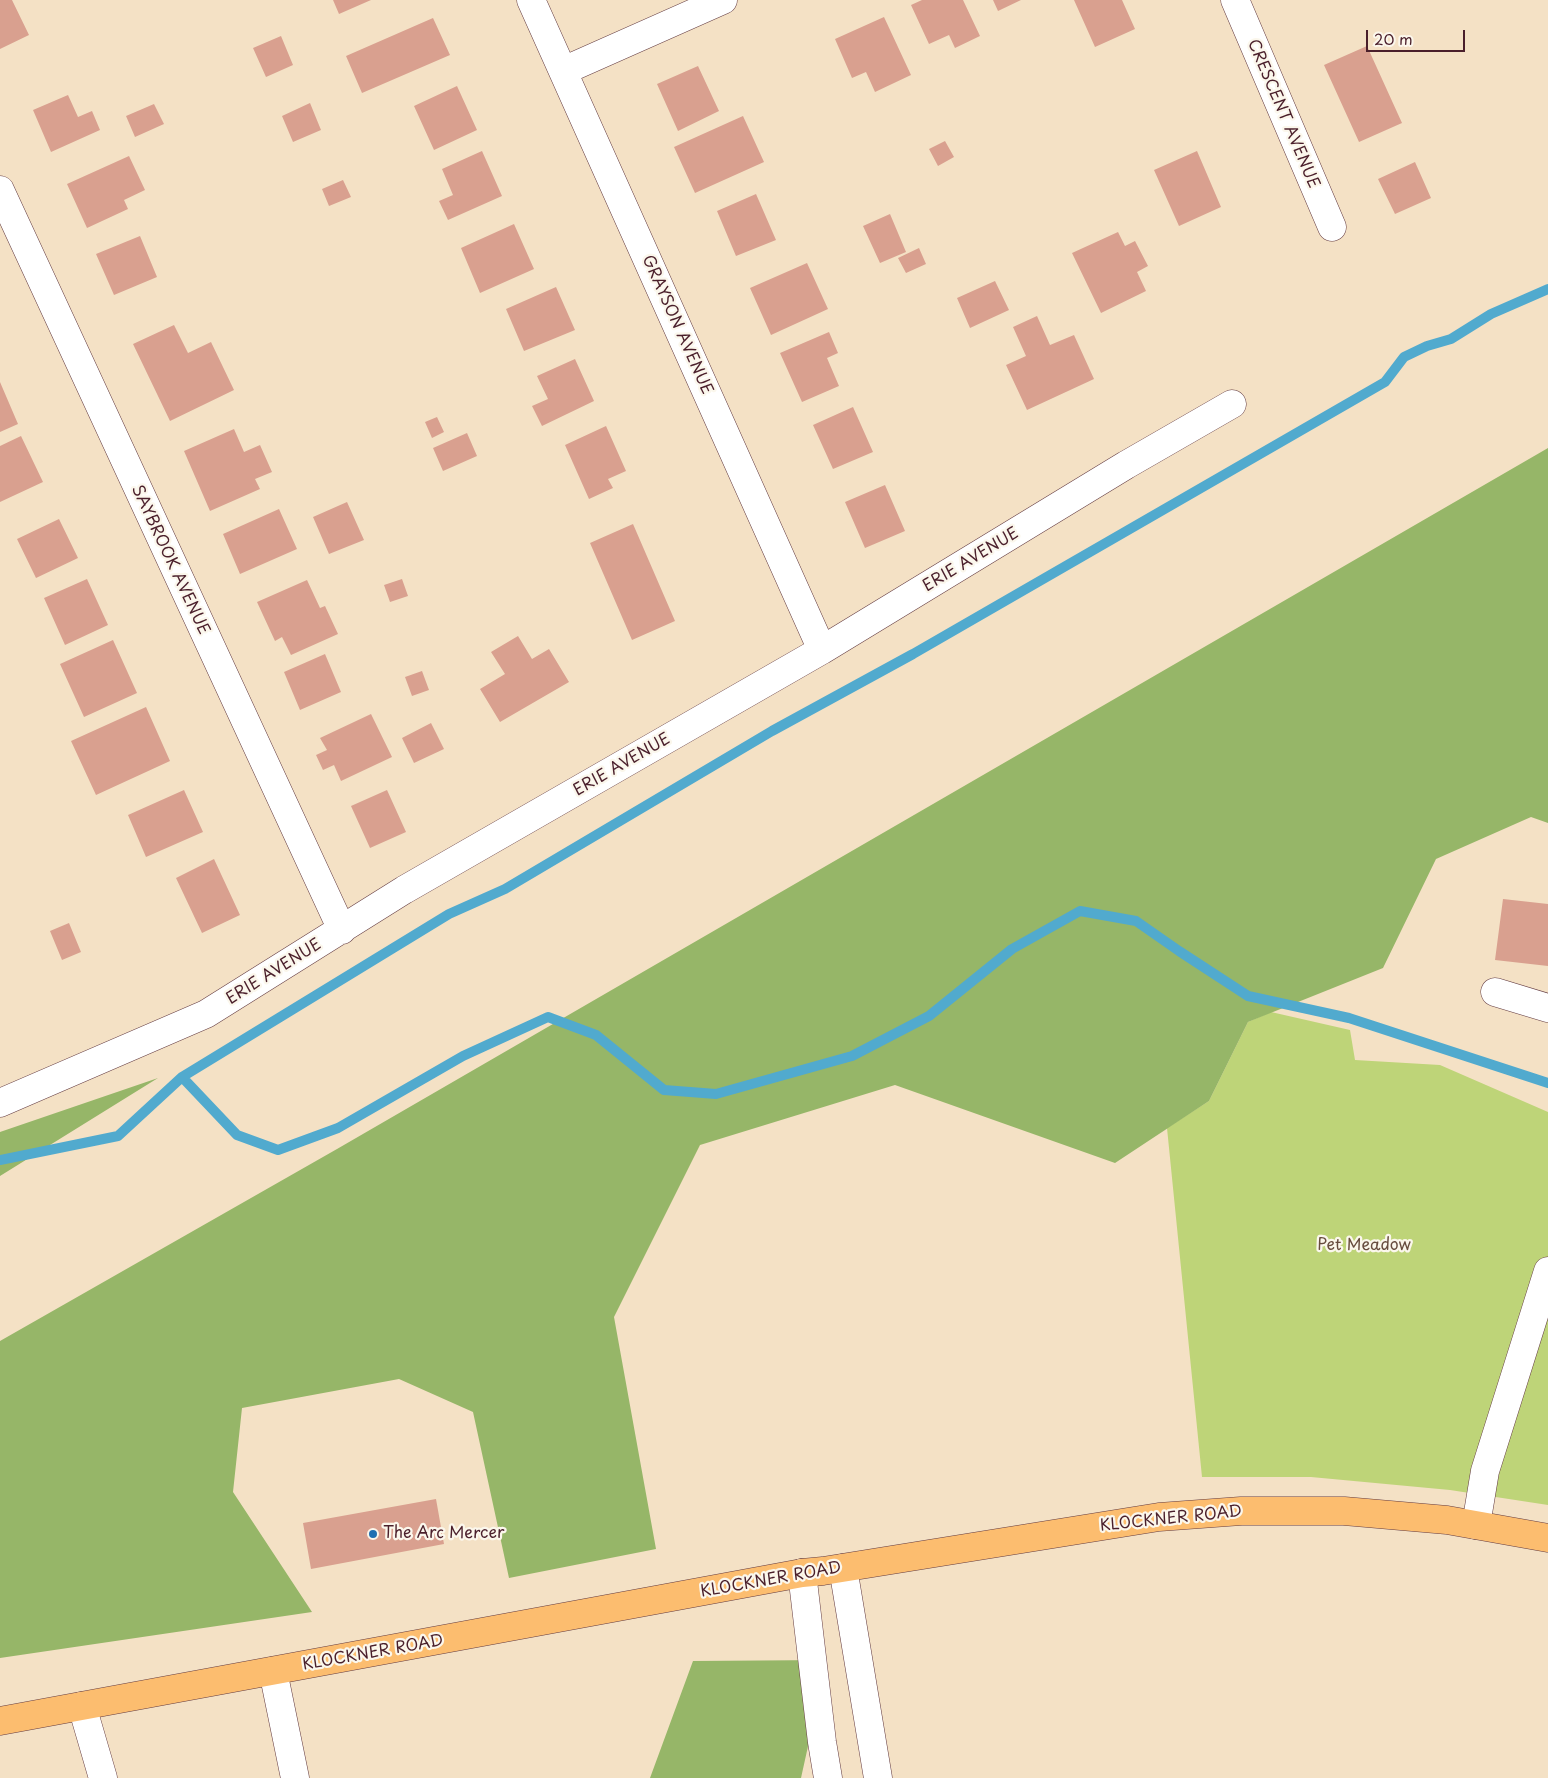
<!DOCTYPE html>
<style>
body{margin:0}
#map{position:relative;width:1548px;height:1778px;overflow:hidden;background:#f4e1c5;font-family:"Playpen Sans",sans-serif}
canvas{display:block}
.scale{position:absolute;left:1366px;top:30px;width:99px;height:22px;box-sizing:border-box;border:2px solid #4a1f2b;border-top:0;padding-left:6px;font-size:15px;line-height:18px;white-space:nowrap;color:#4a1f2b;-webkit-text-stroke:4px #fbf7ec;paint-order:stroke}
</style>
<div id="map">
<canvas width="1548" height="1778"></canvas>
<div class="scale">20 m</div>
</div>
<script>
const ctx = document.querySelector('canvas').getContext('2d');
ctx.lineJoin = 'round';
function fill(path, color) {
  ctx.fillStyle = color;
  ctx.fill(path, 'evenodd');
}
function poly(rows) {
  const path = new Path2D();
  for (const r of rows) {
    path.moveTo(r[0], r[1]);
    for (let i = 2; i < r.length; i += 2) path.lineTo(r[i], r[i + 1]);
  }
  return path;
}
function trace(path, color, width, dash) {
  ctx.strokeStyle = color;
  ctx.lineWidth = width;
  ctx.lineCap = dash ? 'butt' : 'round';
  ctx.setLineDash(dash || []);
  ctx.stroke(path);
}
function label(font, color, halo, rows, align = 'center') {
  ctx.font = font + ' "Playpen Sans",sans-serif';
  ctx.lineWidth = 4.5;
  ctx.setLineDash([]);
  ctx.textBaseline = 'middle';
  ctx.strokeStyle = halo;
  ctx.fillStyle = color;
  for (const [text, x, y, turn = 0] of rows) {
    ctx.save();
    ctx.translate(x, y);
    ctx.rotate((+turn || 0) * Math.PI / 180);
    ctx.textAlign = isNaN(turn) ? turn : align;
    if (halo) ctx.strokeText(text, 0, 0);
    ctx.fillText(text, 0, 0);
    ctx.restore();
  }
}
fill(poly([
 [1271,1012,1350,1030,1355,1060,1440,1065,1548,1112,1548,1505,1450,1490,1311,1477,1202,1477,1167,1128,1209,1101,1248,1022]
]), '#bed478');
fill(poly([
 [1548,448,1548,823,1531,817,1436,859,1383,968,1248,1022,1209,1101,1115,1163,895,1085,700,1145,614,1317,656,1549,509,1578,473,1412,399,1379,242,1408,233,1492,312,1612,0,1658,0,1341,337,1149],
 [158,1078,0,1176,0,1132],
 [827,1660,801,1778,650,1778,693,1661]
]), '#96b668');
trace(poly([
 [182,1077,237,1135,278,1150,338,1128,463,1056,548,1017,596,1035,664,1090,716,1094,852,1056,929,1016,1012,949,1080,911,1136,921,1179,951,1248,996,1349,1018,1548,1083],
 [0,1160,118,1136,182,1077,449,914,505,889,772,731,913,654,1385,382,1404,357,1427,346,1451,339,1491,314,1548,289]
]), '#51aace', 10);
fill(poly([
 [0,0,12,0,29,35,0,49],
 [333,0,371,0,339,14],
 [922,0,963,0,980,36,955,48,949,35,929,44,911,5],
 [993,0,1021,0,998,11],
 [1074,0,1122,0,1135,29,1095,47],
 [884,17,911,75,875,92,866,72,852,78,835,39],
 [433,18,450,55,362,93,346,56],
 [281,36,293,65,266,77,253,48],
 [1367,46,1402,123,1359,142,1324,65],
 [698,66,719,111,678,131,657,84],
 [457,86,477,130,434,150,414,106],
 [68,95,78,117,92,111,100,130,51,152,33,110],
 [310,103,321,130,293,142,282,116],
 [154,104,164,124,135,137,126,116],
 [743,116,764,162,695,193,674,147],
 [945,141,954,157,938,166,929,149],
 [482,151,502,196,448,220,439,201,453,195,442,169],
 [1197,151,1221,207,1179,226,1154,170],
 [129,156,145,190,124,200,128,209,87,228,67,184],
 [1415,162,1431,198,1395,214,1378,179],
 [343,180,351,197,329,206,322,189],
 [756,194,776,240,736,256,717,211],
 [890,214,906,252,880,263,863,226],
 [514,224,534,269,480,293,461,248],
 [1118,232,1125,246,1135,241,1148,266,1137,272,1146,291,1101,313,1072,253],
 [140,236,157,277,114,295,96,254],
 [919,248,926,264,906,273,898,258],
 [807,263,828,309,771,335,750,288],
 [995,281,1009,310,970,328,957,298],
 [556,287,575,330,524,351,506,309],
 [1037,316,1050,345,1074,335,1094,379,1027,410,1006,365,1026,356,1013,327],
 [174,325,188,353,211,342,234,390,170,421,133,344],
 [829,332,838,353,827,358,839,386,802,402,780,353],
 [575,359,594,401,542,426,532,406,548,399,537,376],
 [0,382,18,424,0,432],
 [853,407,873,452,833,469,813,425],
 [437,417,444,432,432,438,425,422],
 [606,426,626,471,608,479,613,488,589,499,565,445],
 [234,429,244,452,260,445,272,472,255,479,260,489,210,511,184,451],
 [467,433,477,456,443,471,433,448],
 [21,436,43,482,0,502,0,446],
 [885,485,905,531,865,548,845,502],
 [347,502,364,540,329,554,313,517],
 [279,509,297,549,240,574,223,534],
 [59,519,78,558,36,578,17,539],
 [633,524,675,621,632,640,590,543],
 [87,579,108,625,65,645,44,598],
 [402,579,408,596,390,602,384,585],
 [307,580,320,608,325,606,338,634,291,655,282,637,275,641,257,602],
 [518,636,532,659,549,649,569,682,500,722,480,689,505,674,491,652],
 [113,640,137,693,84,717,60,664],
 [325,654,341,692,300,710,284,672],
 [422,671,429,690,412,696,405,677],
 [146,707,170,761,96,795,71,741],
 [371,714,392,757,341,781,334,765,323,770,316,755,327,750,320,738],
 [431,723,444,749,414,763,402,738],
 [184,790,203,832,146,857,128,815],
 [387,790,406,832,370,848,351,806],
 [214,859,240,915,202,933,176,878],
 [1503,899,1548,904,1548,966,1495,960],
 [69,923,81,952,62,960,50,931],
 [436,1499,444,1544,311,1569,303,1523]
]), '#d9a08f');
const minor = poly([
 [531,0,822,650],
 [1235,0,1332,227],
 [563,71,723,0],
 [0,190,342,930],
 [1495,992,1548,1008],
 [0,1103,206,1014,404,890,822,650,1126,465,1232,404],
 [1476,1525,1485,1471,1548,1271],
 [843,1568,878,1778],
 [802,1573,822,1742,828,1778],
 [273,1671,295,1778],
 [82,1706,103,1778]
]);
const major = poly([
 [0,1721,802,1573,823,1571,1159,1517,1241,1511,1344,1511,1447,1520,1548,1538]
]);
trace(minor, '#643c42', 29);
trace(major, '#643c42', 29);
trace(minor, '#fff', 28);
trace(major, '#fcbd6f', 28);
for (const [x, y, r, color] of [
 [373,1534,5,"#1f6fb2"]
]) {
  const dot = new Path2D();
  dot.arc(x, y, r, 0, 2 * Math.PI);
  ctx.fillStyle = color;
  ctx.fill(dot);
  trace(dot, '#fbf7ec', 2);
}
label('16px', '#4a1f2b', '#fbf7ec', [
 ["CRESCENT AVENUE",1283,114,67],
 ["GRAYSON AVENUE",677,325,66],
 ["SAYBROOK AVENUE",170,560,65],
 ["ERIE AVENUE",971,560,-31],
 ["ERIE AVENUE",622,765,-30],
 ["ERIE AVENUE",274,972,-32],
 ["KLOCKNER ROAD",1171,1519,-6],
 ["KLOCKNER ROAD",771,1580,-10],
 ["KLOCKNER ROAD",373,1653,-10]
]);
label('16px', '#674c3e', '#fbf7ec', [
 ["Pet Meadow",1364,1246]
]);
label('16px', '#4a1f2b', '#fbf7ec', [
 ["The Arc Mercer",383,1534]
], 'left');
</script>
